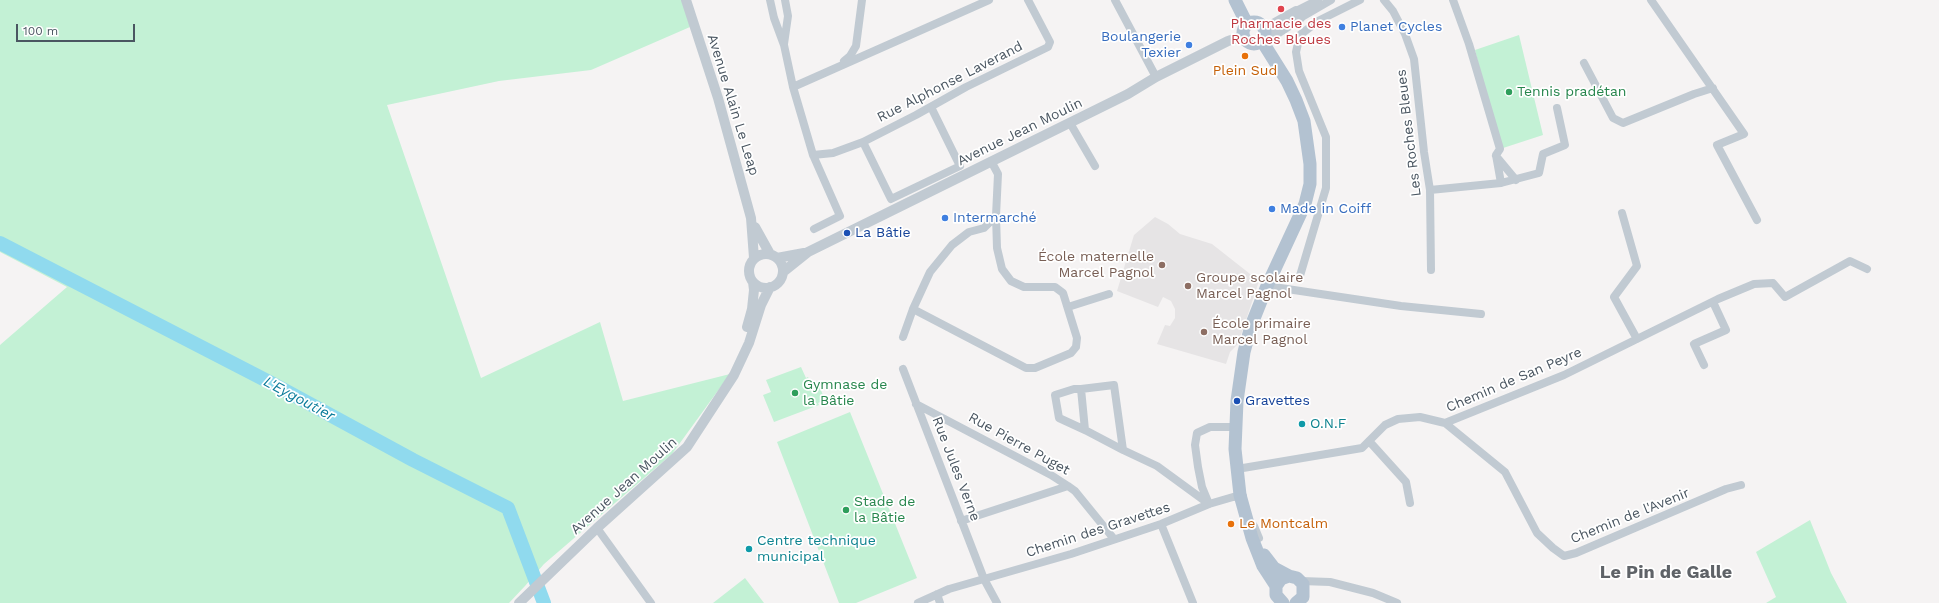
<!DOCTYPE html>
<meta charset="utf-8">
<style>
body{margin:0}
#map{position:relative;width:1939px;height:603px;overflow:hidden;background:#f5f3f3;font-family:"Work Sans",sans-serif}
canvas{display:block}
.scale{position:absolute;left:16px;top:24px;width:119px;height:18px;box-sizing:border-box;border:2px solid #4a5661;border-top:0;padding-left:5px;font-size:12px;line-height:14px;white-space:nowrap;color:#4a5661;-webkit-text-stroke:3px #fff;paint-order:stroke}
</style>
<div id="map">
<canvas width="1939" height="603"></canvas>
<div class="scale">100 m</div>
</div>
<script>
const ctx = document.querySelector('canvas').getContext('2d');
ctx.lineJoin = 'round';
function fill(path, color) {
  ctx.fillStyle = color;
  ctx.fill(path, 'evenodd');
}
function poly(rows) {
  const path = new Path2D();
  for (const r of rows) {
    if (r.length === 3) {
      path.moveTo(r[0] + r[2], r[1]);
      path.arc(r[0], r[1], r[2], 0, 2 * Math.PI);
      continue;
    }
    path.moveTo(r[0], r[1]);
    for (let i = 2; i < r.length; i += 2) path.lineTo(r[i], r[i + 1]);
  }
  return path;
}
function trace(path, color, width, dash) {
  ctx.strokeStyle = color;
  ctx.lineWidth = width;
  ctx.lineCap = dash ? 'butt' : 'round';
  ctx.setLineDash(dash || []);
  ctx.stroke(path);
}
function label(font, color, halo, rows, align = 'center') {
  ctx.font = font + ' "Work Sans",sans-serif';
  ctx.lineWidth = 3.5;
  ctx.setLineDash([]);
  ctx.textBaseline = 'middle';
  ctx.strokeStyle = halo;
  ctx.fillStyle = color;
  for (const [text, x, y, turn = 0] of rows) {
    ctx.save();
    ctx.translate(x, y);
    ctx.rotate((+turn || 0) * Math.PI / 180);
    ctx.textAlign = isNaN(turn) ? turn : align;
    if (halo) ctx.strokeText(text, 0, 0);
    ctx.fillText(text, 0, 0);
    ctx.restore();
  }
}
fill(poly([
 [1155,217,1168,224,1180,234,1212,244,1259,281,1238,344,1230,352,1226,364,1157,344,1165,325,1170,326,1175,318,1175,309,1171,301,1163,297,1158,307,1117,291,1134,235]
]), '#e6e4e5');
fill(poly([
 [0,0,682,0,690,27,591,70,499,81,387,105,481,378,600,322,623,401,730,374,672,454,544,564,525,586,509,603,0,603,0,345,67,287,0,252],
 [1519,35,1543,135,1500,149,1475,50],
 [801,367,806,378,808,377,812,385,818,383,825,400,818,403,819,405,774,422,763,395,771,392,766,380],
 [850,412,917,578,856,603,839,603,777,442],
 [1810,520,1831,573,1847,603,1766,603,1776,597,1756,552],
 [745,578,764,603,713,603]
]), '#c3f1d5');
trace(poly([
 [0,243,275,385,413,460,508,508,544,603]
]), '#90daee', 14);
trace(poly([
 [770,0,774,18,784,45,793,87,813,155,840,216,814,229],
 [1115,0,1156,77],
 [1384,0,1393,11,1405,34,1414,59,1424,152,1430,190,1431,270],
 [1453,0,1469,44,1500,149,1496,155,1501,183],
 [1651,0,1744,134,1717,145,1757,220],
 [1296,11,1318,0],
 [1300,18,1331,0],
 [784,44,788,16,785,0],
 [844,61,850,56,856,46,862,0],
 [1584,63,1613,118,1623,123,1694,94,1713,88],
 [793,87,989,0],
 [1070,123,1095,166],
 [863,142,891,199,960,166,931,107],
 [813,155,833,153,863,142,916,115,966,87,1048,47,1050,42,1028,0],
 [1496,156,1516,180],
 [991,161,998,174,996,216],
 [1430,190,1501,183,1539,173,1543,154,1565,145,1557,108],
 [1622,213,1637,266,1614,297,1637,339],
 [996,216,997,248,1002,269,1011,281,1024,287,1055,287,1063,293,1077,338,1076,347,1071,353,1035,368,1026,368,913,309,930,272,952,245,969,232,984,228,996,216],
 [1299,279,1326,188,1326,137,1299,71,1296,52,1300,35,1318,21,1360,0],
 [1267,286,1401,306,1481,314],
 [1068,307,1109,294],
 [903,337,913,309],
 [1704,365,1694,344,1726,330,1713,302],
 [903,369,984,579,997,603],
 [1081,389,1074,389,1055,395,1059,418,1085,430],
 [916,404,1051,475,1068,486,1075,491,1114,539],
 [1445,423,1505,472,1537,533,1553,548,1564,556,1576,553,1726,489,1741,485],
 [1369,441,1406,482,1410,503],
 [1123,450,1085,430,1081,389,1114,385,1123,450,1157,466,1209,504,1202,487,1198,467,1195,445,1197,433,1210,427,1236,427],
 [1243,468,1362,448,1385,425,1398,419,1420,417,1445,423,1564,375,1718,299,1754,284,1773,283,1785,297,1850,261,1867,269],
 [961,521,1068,486],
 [1161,524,1193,603],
 [1254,526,1259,538],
 [597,528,651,603],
 [1301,581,1330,582,1373,593,1397,603],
 [937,594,940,603],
 [918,603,949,589,1071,554,1161,524,1209,504,1233,497,1243,496]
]), '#c1cad2', 8);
trace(poly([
 [686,0,718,98,751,218,754,258],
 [1264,29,1296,11],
 [1264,37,1277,33,1300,18],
 [755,227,770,254],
 [766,271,17],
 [777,258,804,253],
 [783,272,808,252,1128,94,1156,77,1228,41,1243,36],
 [747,327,752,309,754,290,753,282],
 [519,603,597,528,687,447,734,375,749,343,761,305,770,287]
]), '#c1cad2', 10);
trace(poly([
 [1235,0,1247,24],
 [1254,33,11],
 [1262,41,1287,81,1296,100,1304,121,1310,164,1310,184,1305,204,1267,286,1251,326,1244,352,1237,401,1235,449,1240,495,1252,538,1263,566,1276,586],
 [1264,555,1274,568,1289,576],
 [1283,603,1276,595,1276,586,1281,579,1289,576,1297,578,1303,584,1303,597,1296,603]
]), '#b3c2d1', 13);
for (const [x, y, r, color] of [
 [1281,9,4,"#e0444e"],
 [1342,27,4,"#3f7fe0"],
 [1189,45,4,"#3f7fe0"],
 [1245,56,4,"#e8710a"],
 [1509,92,4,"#2e9e5b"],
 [1272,209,4,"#3f7fe0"],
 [945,218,4,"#3f7fe0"],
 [847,233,4,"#1a4fb4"],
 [1162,265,4,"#8d6e63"],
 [1188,286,4,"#8d6e63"],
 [1204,332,4,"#8d6e63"],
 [795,393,4,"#2e9e5b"],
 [1237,401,4,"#1a4fb4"],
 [1302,424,4,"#0f9aa8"],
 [846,510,4,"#2e9e5b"],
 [1231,524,4,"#e8710a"],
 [749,549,4,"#0f9aa8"]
]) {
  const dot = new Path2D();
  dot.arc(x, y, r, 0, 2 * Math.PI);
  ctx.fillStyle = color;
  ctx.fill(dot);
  trace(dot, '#fff', 1.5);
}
label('14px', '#be3a42', '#fff', [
 ["Pharmacie des",1281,24],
 ["Roches Bleues",1281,40]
]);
label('14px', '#366cbe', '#fff', [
 ["Planet Cycles",1350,27],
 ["Boulangerie",1181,37,"right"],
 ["Texier",1181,53,"right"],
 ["Made in Coiff",1280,209],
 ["Intermarché",953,218]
], 'left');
label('14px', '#c56008', '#fff', [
 ["Plein Sud",1245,71],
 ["Le Montcalm",1239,524,"left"]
]);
label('14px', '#4a5661', '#fff', [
 ["Rue Alphonse Laverand",950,82,-27],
 ["Avenue Alain Le Leap",733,105,73],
 ["Avenue Jean Moulin",1020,132,-26],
 ["Les Roches Bleues",1409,133,-97],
 ["Chemin de San Peyre",1514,380,-23],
 ["Rue Pierre Puget",1019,444,29],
 ["Rue Jules Verne",956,469,69],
 ["Avenue Jean Moulin",624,486,-42],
 ["Chemin de l'Avenir",1630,516,-22],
 ["Chemin des Gravettes",1098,530,-18]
]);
label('14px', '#27864d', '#fff', [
 ["Tennis pradétan",1517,92],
 ["Gymnase de",803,385],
 ["la Bâtie",803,401],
 ["Stade de",854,502],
 ["la Bâtie",854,518]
], 'left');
label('14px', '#164399', '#fff', [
 ["La Bâtie",855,233],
 ["Gravettes",1245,401]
], 'left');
label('14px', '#785e54', '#fff', [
 ["École maternelle",1154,257,"right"],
 ["Marcel Pagnol",1154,273,"right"],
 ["Groupe scolaire",1196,278],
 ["Marcel Pagnol",1196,294],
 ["École primaire",1212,324],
 ["Marcel Pagnol",1212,340]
], 'left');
label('14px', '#0d838f', '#fff', [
 ["O.N.F",1310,424],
 ["Centre technique",757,541],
 ["municipal",757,557]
], 'left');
label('italic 15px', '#0c7c9b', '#fff', [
 ["L'Eygoutier",299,399,28]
]);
label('bold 18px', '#5f6368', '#fff', [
 ["Le Pin de Galle",1666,573]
]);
</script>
